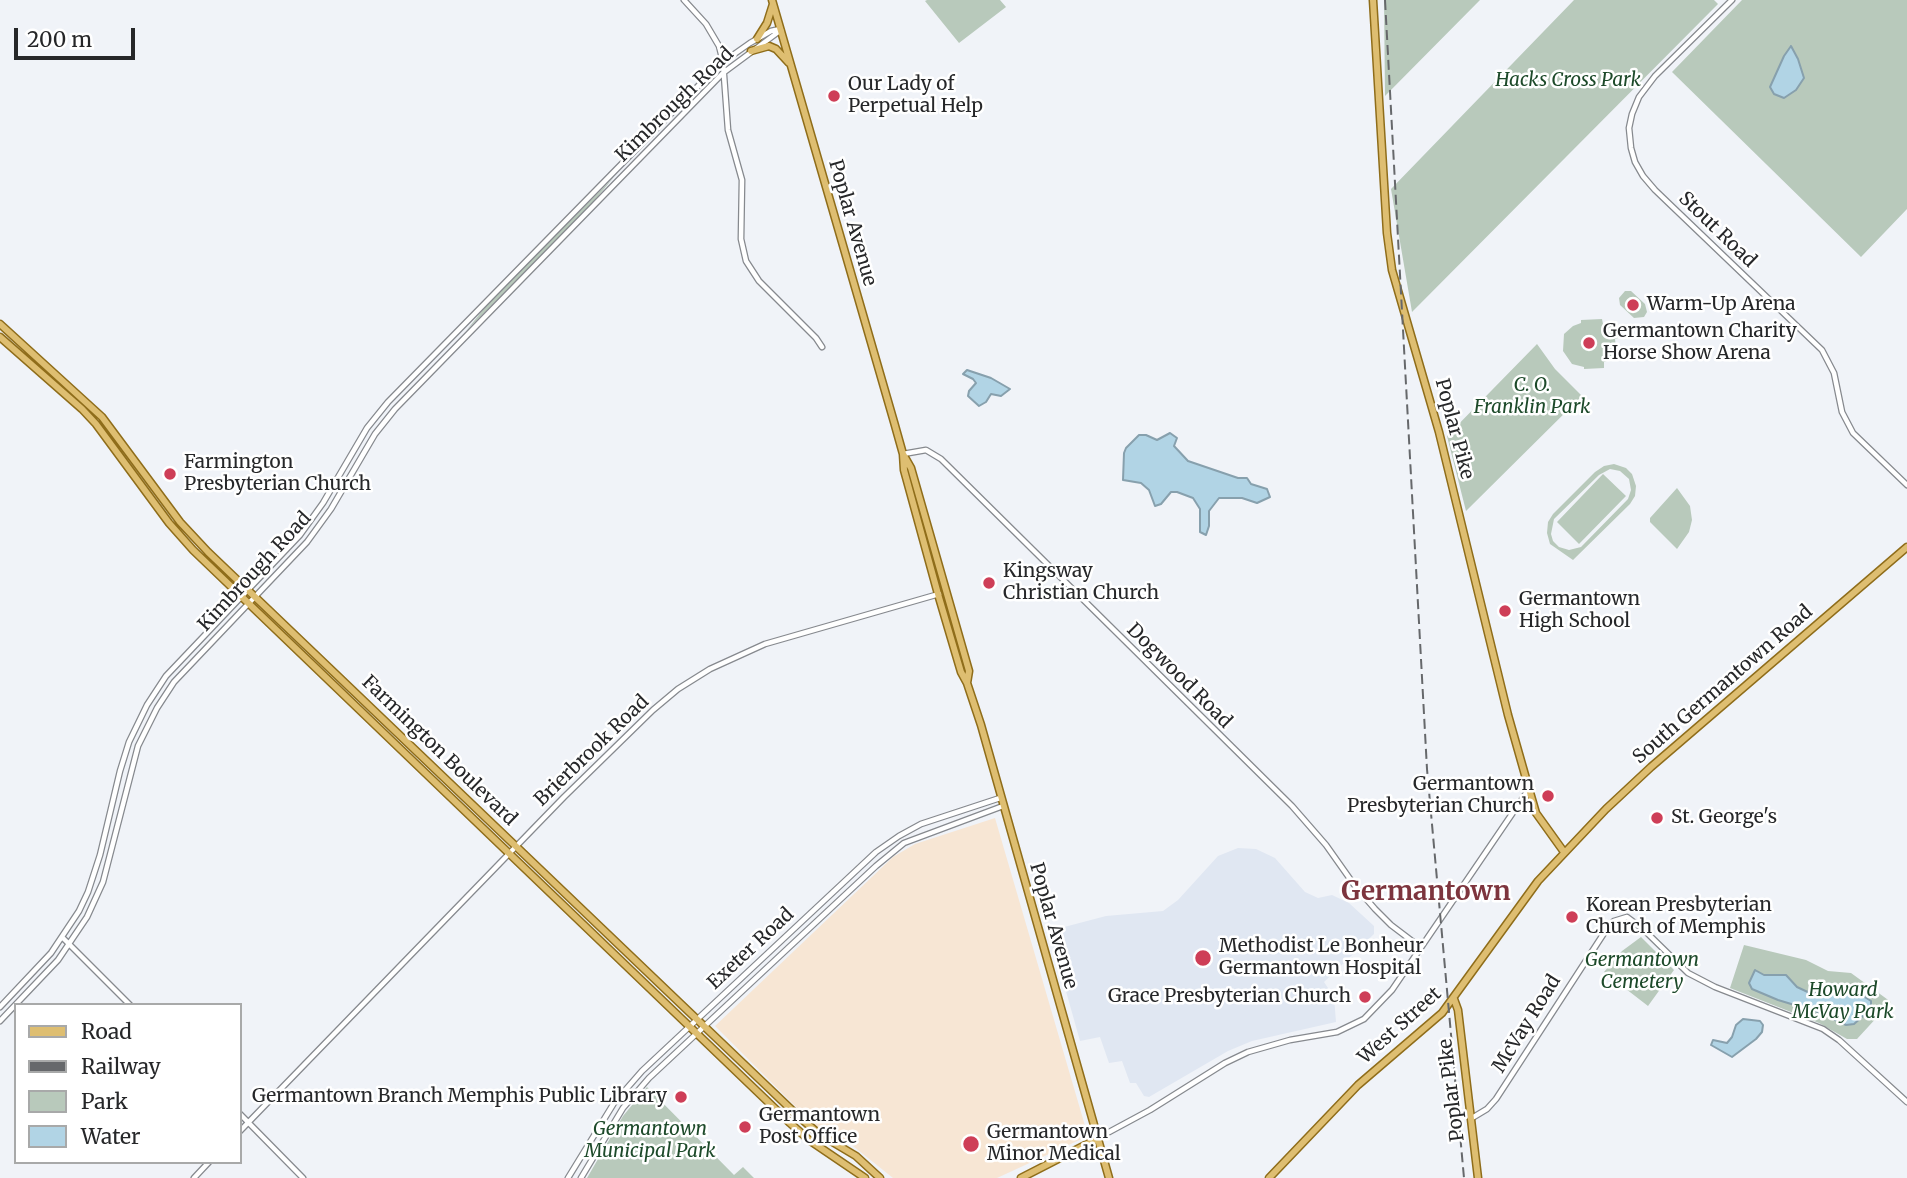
<!DOCTYPE html>
<style>
body{margin:0}
#map{position:relative;width:1907px;height:1178px;overflow:hidden;background:#f0f3f8;font-family:Merriweather,serif}
canvas{display:block}
.legend{position:absolute;left:14px;top:1003px;width:228px;height:161px;box-sizing:border-box;background:#fff;border:2px solid #a8a9a9;margin:0;padding:9px 12px;list-style:none;font-size:21px;color:#262729}
.legend li{display:flex;align-items:center;gap:14px;height:35px}
.legend b{width:35px;border:2px solid #a8a9a9}
.scale{position:absolute;left:14px;top:28px;width:121px;height:32px;box-sizing:border-box;border:4px solid #262729;border-top:0;padding-left:9px;font-size:21px;line-height:24px;white-space:nowrap;color:#262729;-webkit-text-stroke:5px #fff;paint-order:stroke}
</style>
<div id="map">
<canvas width="1907" height="1178"></canvas>
<ul class="legend">
<li><b style="height:9px;background:#debe71"></b>Road</li>
<li><b style="height:9px;background:#66686b"></b>Railway</li>
<li><b style="height:19px;background:#b8c9bb"></b>Park</li>
<li><b style="height:19px;background:#b1d4e5"></b>Water</li>
</ul>
<div class="scale">200 m</div>
</div>
<script>
const ctx = document.querySelector('canvas').getContext('2d');
ctx.lineJoin = 'round';
function fill(path, color) {
  ctx.fillStyle = color;
  ctx.fill(path, 'evenodd');
}
function poly(rows) {
  const path = new Path2D();
  for (const r of rows) {
    path.moveTo(r[0], r[1]);
    for (let i = 2; i < r.length; i += 2) path.lineTo(r[i], r[i + 1]);
  }
  return path;
}
function trace(path, color, width, dash) {
  ctx.strokeStyle = color;
  ctx.lineWidth = width;
  ctx.lineCap = dash ? 'butt' : 'round';
  ctx.setLineDash(dash || []);
  ctx.stroke(path);
}
function label(font, color, halo, rows, align = 'center') {
  ctx.font = font + ' Merriweather,serif';
  ctx.lineWidth = 5;
  ctx.setLineDash([]);
  ctx.textBaseline = 'middle';
  ctx.strokeStyle = halo;
  ctx.fillStyle = color;
  for (const [text, x, y, turn = 0] of rows) {
    ctx.save();
    ctx.translate(x, y);
    ctx.rotate((+turn || 0) * Math.PI / 180);
    ctx.textAlign = isNaN(turn) ? turn : align;
    if (halo) ctx.strokeText(text, 0, 0);
    ctx.fillText(text, 0, 0);
    ctx.restore();
  }
}
fill(poly([
 [995,818,1088,1136,997,1178,893,1178,853,1146,814,1125,715,1026,893,857,915,844]
]), '#f7e6d4');
fill(poly([
 [1238,848,1256,849,1275,858,1305,892,1318,898,1332,895,1349,903,1374,926,1374,934,1324,982,1334,997,1336,1022,1252,1041,1228,1051,1149,1097,1144,1096,1136,1083,1130,1083,1122,1061,1109,1063,1100,1037,1080,1041,1049,931,1106,916,1163,911,1178,900,1218,856]
]), '#e0e7f2');
fill(poly([
 [927,0,1000,0,1006,7,959,43,925,1],
 [1384,0,1480,0,1385,96],
 [1574,0,1714,0,1718,4,1412,312,1391,189],
 [1742,0,1907,0,1907,209,1861,257,1672,72],
 [614,177,589,207,466,331,490,301],
 [1625,291,1631,291,1645,304,1647,312,1644,317,1634,318,1620,305,1619,298],
 [1602,319,1603,324,1614,327,1621,337,1615,339,1616,348,1611,355,1613,359,1604,362,1604,368,1584,369,1584,367,1572,364,1563,351,1564,334,1573,326,1581,323,1581,320],
 [1537,344,1555,369,1582,396,1466,511,1447,436],
 [1614,464,1626,468,1632,474,1636,486,1635,496,1630,504,1573,560,1550,544,1547,533,1548,522,1553,514,1595,472,1604,466],
 [1610,469,1620,471,1629,479,1631,490,1628,499,1581,547,1569,550,1559,547,1553,541,1551,534,1554,519,1599,475],
 [1603,474,1626,496,1579,544,1557,522],
 [1677,488,1690,506,1692,520,1689,532,1677,549,1650,522,1650,518],
 [1641,937,1674,970,1648,1006,1604,972,1622,951],
 [1744,945,1806,960,1828,971,1851,973,1891,1002,1857,1039,1847,1039,1819,1023,1730,988],
 [647,1087,734,1175,743,1167,754,1178,587,1178,623,1116]
]), '#b8c9bb');
const water = poly([
 [1791,46,1798,59,1804,78,1796,90,1784,98,1774,94,1770,87,1784,56,1791,46],
 [967,370,991,378,1010,389,1001,396,991,394,986,402,979,406,968,396,969,391,976,383,973,379,963,374,967,370],
 [1170,433,1177,438,1174,446,1188,461,1238,478,1247,478,1251,484,1267,489,1270,497,1257,503,1242,498,1219,498,1209,511,1209,526,1206,535,1200,532,1200,509,1193,498,1177,492,1171,492,1161,504,1155,506,1149,490,1141,483,1123,480,1124,453,1126,448,1139,435,1146,435,1157,440,1170,433],
 [1755,970,1764,975,1786,975,1797,987,1812,994,1849,987,1871,1001,1871,1009,1854,1024,1846,1025,1821,1013,1778,1000,1752,989,1749,983,1755,970],
 [1743,1019,1760,1021,1763,1025,1762,1032,1756,1039,1732,1057,1711,1045,1713,1040,1727,1043,1732,1037,1736,1025,1743,1019]
]);
fill(water, '#b1d4e5');
trace(water, '#87a0ad', 2);
const minor = poly([
 [684,0,706,24,719,46,723,62,728,130,742,180,741,239,746,261,759,281,816,338,822,347],
 [1732,0,1655,76,1639,97,1632,114,1629,128,1631,148,1635,162,1643,176,1655,190,1822,350,1834,373,1842,412,1853,433,1907,485],
 [903,454,926,450,941,459,1292,806,1326,845,1355,886,1375,909,1391,925,1420,947],
 [1517,808,1526,805,1534,811],
 [63,938,130,1005],
 [0,1007,51,953,79,911,88,892,100,855,120,771,129,742,147,705,166,676,300,535,323,503,367,428,388,402,703,81,723,62,750,43,771,31,780,29],
 [0,1021,58,960,87,917,103,882,138,746,157,708,174,682,307,542,331,509,375,434,395,409,723,73,781,30],
 [240,1114,303,1178],
 [1472,1118,1487,1109,1496,1099,1608,927,1614,921,1627,917,1643,929,1688,973,1715,987,1823,1029,1839,1040,1907,1102],
 [240,1131,564,797,653,710,678,689,710,669,765,644,939,594],
 [1098,1138,1150,1110,1225,1063,1248,1052,1290,1040,1337,1032,1364,1019,1392,990,1529,789],
 [194,1178,209,1162],
 [568,1178,614,1103,642,1071,876,852,899,836,921,824,1000,798],
 [581,1178,623,1108,649,1078,876,866,904,843,1003,806]
]);
const major = poly([
 [772,0,894,422,903,454,911,468,969,671,967,683],
 [1373,0,1387,233,1392,270,1439,432,1508,715,1529,789,1536,813,1564,852],
 [757,39,767,23,773,4],
 [751,51,769,46,776,49,789,63],
 [0,324,102,417,180,522,208,552,797,1115,819,1134,856,1156,880,1178],
 [0,337,82,409,96,424,169,523,193,550,790,1123,809,1140,865,1178],
 [903,454,904,470,938,594,961,672,967,683,981,725,1109,1178],
 [1454,999,1458,1010,1478,1178],
 [1021,1178,1097,1139],
 [1269,1178,1358,1085,1442,1013,1538,881,1606,809,1651,767,1907,547]
]);
trace(minor, '#86898e', 7);
trace(major, '#8f6d1a', 9);
trace(minor, '#fff', 4.5);
trace(major, '#debe71', 6);
trace(poly([
 [1385,0,1427,769,1464,1178]
]), '#66686b', 2, [10, 5]);
for (const [x, y, r, color] of [
 [834,96,7,"#ce3e57"],
 [1633,305,7,"#ce3e57"],
 [1589,343,7,"#ce3e57"],
 [170,474,7,"#ce3e57"],
 [989,583,7,"#ce3e57"],
 [1505,611,7,"#ce3e57"],
 [1548,796,7,"#ce3e57"],
 [1657,818,7,"#ce3e57"],
 [1572,917,7,"#ce3e57"],
 [1203,958,9,"#ce3e57"],
 [1365,997,7,"#ce3e57"],
 [681,1097,7,"#ce3e57"],
 [745,1127,7,"#ce3e57"],
 [971,1144,9,"#ce3e57"]
]) {
  const dot = new Path2D();
  dot.arc(x, y, r, 0, 2 * Math.PI);
  ctx.fillStyle = color;
  ctx.fill(dot);
  trace(dot, '#fff', 2.5);
}
label('italic 19px', '#1d4a2a', '#fff', [
 ["Hacks Cross Park",1568,81],
 ["C. O.",1532,386],
 ["Franklin Park",1532,408],
 ["Germantown",1642,961],
 ["Cemetery",1642,983],
 ["Howard",1843,991],
 ["McVay Park",1843,1013],
 ["Germantown",650,1130],
 ["Municipal Park",650,1152]
]);
label('19px', '#262729', '#fff', [
 ["Our Lady of",848,85],
 ["Perpetual Help",848,107],
 ["Warm-Up Arena",1647,305],
 ["Germantown Charity",1603,332],
 ["Horse Show Arena",1603,354],
 ["Farmington",184,463],
 ["Presbyterian Church",184,485],
 ["Kingsway",1003,572],
 ["Christian Church",1003,594],
 ["Germantown",1519,600],
 ["High School",1519,622],
 ["Germantown",1534,785,"right"],
 ["Presbyterian Church",1534,807,"right"],
 ["St. George's",1671,818],
 ["Korean Presbyterian",1586,906],
 ["Church of Memphis",1586,928],
 ["Methodist Le Bonheur",1219,947],
 ["Germantown Hospital",1219,969],
 ["Grace Presbyterian Church",1351,997,"right"],
 ["Germantown Branch Memphis Public Library",667,1097,"right"],
 ["Germantown",759,1116],
 ["Post Office",759,1138],
 ["Germantown",987,1133],
 ["Minor Medical",987,1155]
], 'left');
label('19px', '#262729', '#fff', [
 ["Kimbrough Road",675,105,-44],
 ["Poplar Avenue",852,223,74],
 ["Stout Road",1717,230,44],
 ["Poplar Pike",1454,429,75],
 ["Kimbrough Road",255,572,-47],
 ["Dogwood Road",1179,676,45],
 ["South Germantown Road",1723,685,-41],
 ["Farmington Boulevard",439,751,44],
 ["Brierbrook Road",592,751,-44],
 ["Poplar Avenue",1053,926,74],
 ["Exeter Road",751,949,-43],
 ["McVay Road",1527,1024,-58],
 ["West Street",1400,1026,-42],
 ["Poplar Pike",1452,1090,-97]
]);
label('bold 26px', '#7d353e', '#fff', [
 ["Germantown",1426,893]
]);
</script>
